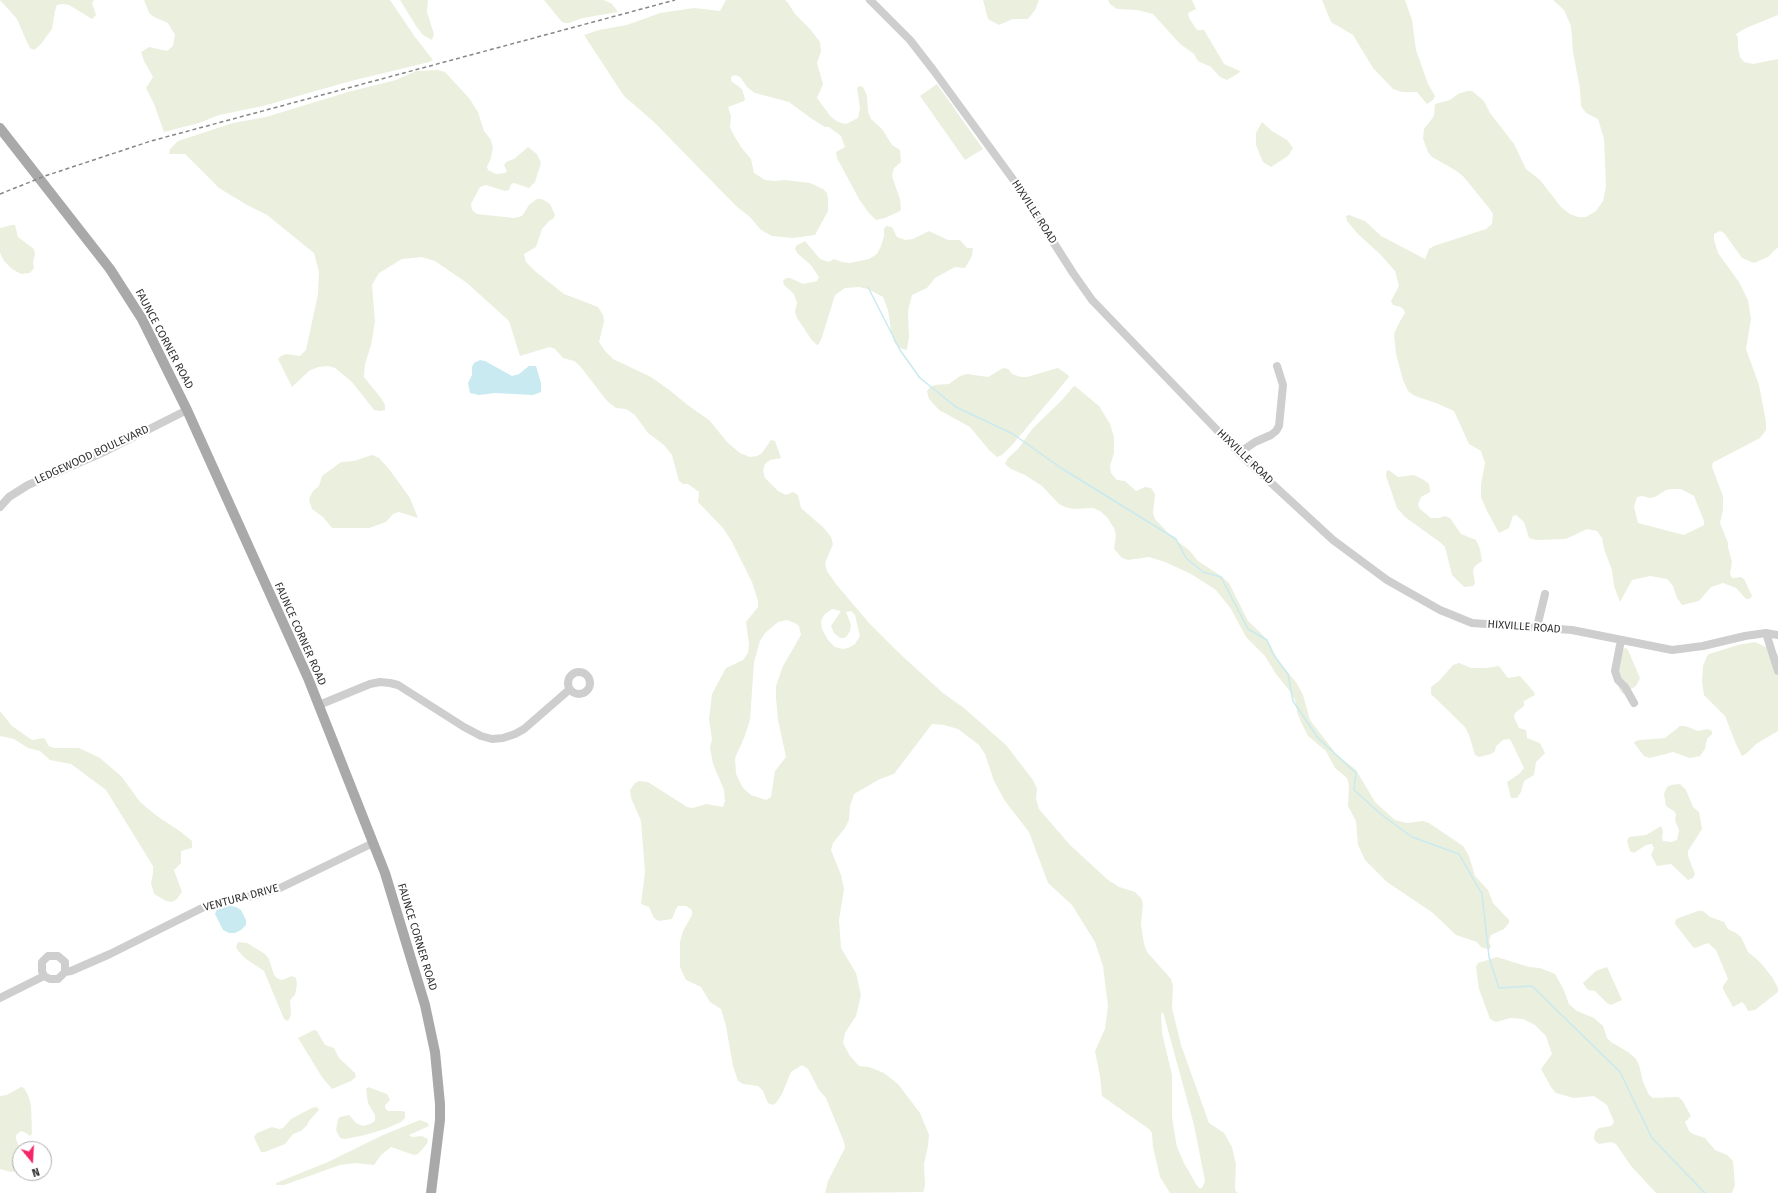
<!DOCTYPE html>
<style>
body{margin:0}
#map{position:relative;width:1778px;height:1193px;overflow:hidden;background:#fff;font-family:"Fira Sans",sans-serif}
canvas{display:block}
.north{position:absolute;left:12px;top:1141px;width:40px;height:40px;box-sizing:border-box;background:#fff;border:1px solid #adadad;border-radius:50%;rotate:162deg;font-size:11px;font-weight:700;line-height:16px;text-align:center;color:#313131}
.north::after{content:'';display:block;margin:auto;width:14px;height:18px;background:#f62567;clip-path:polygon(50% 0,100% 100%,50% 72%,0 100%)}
</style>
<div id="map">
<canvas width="1778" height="1193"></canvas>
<div class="north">N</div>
</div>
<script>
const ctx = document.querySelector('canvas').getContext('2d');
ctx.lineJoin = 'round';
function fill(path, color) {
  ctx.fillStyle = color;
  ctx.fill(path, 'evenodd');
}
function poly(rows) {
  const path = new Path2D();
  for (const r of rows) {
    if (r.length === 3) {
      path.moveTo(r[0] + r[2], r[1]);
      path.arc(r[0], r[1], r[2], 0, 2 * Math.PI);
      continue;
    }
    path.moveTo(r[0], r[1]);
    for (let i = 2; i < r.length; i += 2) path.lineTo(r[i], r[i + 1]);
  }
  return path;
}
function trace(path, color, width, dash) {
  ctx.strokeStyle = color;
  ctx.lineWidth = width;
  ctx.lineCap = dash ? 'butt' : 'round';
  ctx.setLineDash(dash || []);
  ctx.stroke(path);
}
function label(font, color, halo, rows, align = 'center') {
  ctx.font = font + ' "Fira Sans",sans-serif';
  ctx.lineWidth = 4;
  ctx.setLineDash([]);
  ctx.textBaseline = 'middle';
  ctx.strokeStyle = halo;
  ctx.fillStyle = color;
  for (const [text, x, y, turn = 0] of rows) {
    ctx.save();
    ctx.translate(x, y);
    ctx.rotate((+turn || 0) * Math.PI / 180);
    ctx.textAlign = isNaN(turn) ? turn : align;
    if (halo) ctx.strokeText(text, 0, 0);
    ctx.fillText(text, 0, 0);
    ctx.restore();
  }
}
fill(poly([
 [0,0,94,0,92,3,96,15,92,19,69,5,63,4,57,5,55,11,52,29,41,44,34,50,30,48,26,40,17,19],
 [144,0,390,0,415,37,433,60,429,62,347,82,263,106,219,115,199,123,164,132,154,104,146,88,153,77,144,61,141,52,149,47,167,51,173,46,175,35,168,23,154,17,149,13],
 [400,0,428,0,427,12,434,34,432,40,423,35,416,26],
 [544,0,604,0,612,4,618,12,583,18,569,23,565,23,562,22],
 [726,0,785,0,788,3,795,14,810,29,820,42,821,51,817,63,823,84,817,98,831,117,838,122,846,124,858,118,860,108,857,88,859,86,863,87,867,96,868,112,871,119,882,129,892,145,900,150,901,162,894,168,892,176,900,199,901,209,900,211,885,218,876,220,868,212,859,199,837,158,836,152,845,147,841,136,829,127,825,127,812,119,789,102,755,93,748,88,740,77,735,75,731,77,731,81,742,89,745,99,744,101,728,107,731,116,730,127,732,132,741,147,751,159,754,173,765,180,775,181,785,180,810,183,823,189,827,193,828,199,828,211,815,235,793,238,772,236,761,230,750,217,736,206,654,122,624,96,584,35,599,30,627,25,660,13,694,8,720,11],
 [983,0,1039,0,1035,10,1028,19,1013,19,999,25,988,19],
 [1108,0,1192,0,1196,9,1188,13,1189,18,1197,30,1204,30,1224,64,1240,71,1239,73,1227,80,1220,77,1211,67,1198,61,1194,54,1180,44,1153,14,1137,10,1117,9,1110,4],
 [1322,0,1405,0,1412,20,1416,50,1428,84,1435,96,1433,100,1427,104,1417,92,1402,92,1393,89,1373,68,1353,35,1331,22],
 [1553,0,1778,0,1778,15,1746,28,1736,34,1738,38,1738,48,1740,57,1744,62,1753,64,1778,59,1778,247,1768,257,1754,263,1742,258,1724,233,1720,231,1714,234,1714,240,1718,253,1739,282,1748,300,1751,319,1746,349,1759,385,1766,422,1766,430,1760,438,1716,461,1713,462,1712,467,1723,496,1723,510,1720,523,1728,543,1728,547,1732,562,1730,574,1732,578,1741,577,1744,579,1752,596,1749,599,1746,599,1736,588,1723,583,1711,587,1699,601,1682,605,1677,598,1673,586,1667,579,1650,576,1632,580,1620,602,1614,586,1612,570,1604,549,1602,538,1597,531,1587,529,1566,539,1536,540,1529,538,1524,522,1516,515,1513,516,1509,528,1499,533,1487,511,1481,497,1481,485,1485,463,1481,451,1469,444,1454,411,1436,403,1415,396,1408,391,1403,380,1396,354,1394,334,1399,323,1405,313,1404,310,1401,307,1393,305,1391,301,1399,286,1395,271,1381,255,1358,234,1347,221,1346,216,1349,215,1365,221,1381,236,1425,259,1429,249,1434,246,1486,229,1492,224,1493,214,1489,208,1463,176,1455,170,1432,157,1428,152,1423,139,1424,129,1434,116,1435,104,1450,100,1458,94,1467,91,1472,91,1484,101,1490,113,1514,144,1526,169,1540,180,1561,207,1570,214,1578,217,1586,217,1596,211,1603,201,1606,186,1604,139,1598,119,1586,113,1581,106,1580,89,1573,52,1571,26,1564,10],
 [1672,489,1681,489,1694,496,1704,521,1704,525,1684,535,1638,523,1634,507,1637,497,1642,496,1650,498,1655,497,1666,490],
 [438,70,445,72,469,98,478,112,484,131,491,140,493,148,491,158,487,167,488,170,496,174,505,173,507,171,504,165,506,162,514,159,528,147,537,154,541,163,535,182,529,188,514,183,511,184,509,190,505,191,486,185,480,187,471,204,472,210,477,214,514,218,522,216,529,205,537,199,542,199,550,204,555,215,553,219,549,221,542,229,536,247,524,254,526,262,536,272,564,294,598,307,603,315,604,322,599,342,605,351,613,359,651,377,668,389,689,406,709,420,728,443,740,453,750,457,757,456,762,453,771,440,775,441,781,458,770,460,765,464,763,471,765,478,778,491,786,495,793,492,798,495,801,508,824,528,831,537,833,544,825,563,827,571,836,584,869,623,900,654,943,693,964,708,1006,745,1033,780,1037,789,1036,799,1039,809,1070,845,1108,880,1119,887,1135,892,1141,898,1143,904,1141,924,1144,944,1147,952,1171,979,1173,986,1172,1008,1181,1045,1209,1123,1224,1133,1232,1147,1236,1164,1235,1188,1236,1192,1239,1193,1170,1193,1160,1177,1153,1147,1152,1133,1149,1129,1102,1096,1100,1076,1095,1051,1105,1029,1108,1006,1103,966,1095,942,1072,905,1048,883,1029,832,1005,801,994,781,985,754,979,745,958,729,944,725,932,724,894,774,880,779,854,794,850,806,849,820,845,828,833,843,831,850,841,875,844,889,839,920,841,948,856,973,861,995,856,1016,845,1033,843,1043,850,1056,859,1066,869,1067,884,1073,898,1084,920,1113,929,1135,928,1146,924,1164,925,1186,923,1192,825,1193,828,1181,845,1148,844,1142,826,1098,819,1090,808,1069,802,1065,791,1072,782,1094,776,1103,773,1105,768,1103,763,1091,758,1086,743,1084,738,1081,733,1066,726,1026,721,1009,710,1002,701,987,686,980,680,967,680,942,683,931,692,915,692,910,686,906,678,906,676,909,672,919,659,921,654,918,649,907,641,904,645,872,641,821,631,798,630,790,635,783,639,781,648,782,687,807,693,808,706,804,723,807,725,801,724,790,713,764,710,748,712,739,709,719,712,694,726,668,743,660,748,653,749,644,746,622,758,607,758,601,752,582,732,542,723,528,698,502,699,492,688,484,683,484,679,481,672,455,664,445,648,433,635,415,626,409,616,408,607,401,580,366,574,361,563,358,555,349,550,347,543,349,520,356,509,321,467,283,435,261,422,257,402,259,379,273,372,285,375,322,371,345,365,364,364,377,381,398,385,405,385,410,381,411,374,410,352,382,335,368,328,366,318,367,309,371,292,387,278,359,281,356,286,354,300,356,306,350,318,294,319,272,314,253,267,215,247,205,219,188,185,154,169,154,170,149,178,141,233,123,266,117,348,92,396,80,416,71],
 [832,609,841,611,831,626,834,633,840,638,844,638,847,636,850,631,851,625,846,612,851,611,855,615,860,636,855,644,848,648,843,649,835,647,828,640,822,629,821,621,824,615],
 [787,620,795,623,799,626,801,635,783,666,776,686,776,698,778,720,786,757,775,771,771,797,766,800,751,795,743,788,736,774,735,758,744,738,750,720,754,662,760,641,765,633,778,622],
 [1163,1012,1194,1125,1205,1181,1202,1188,1199,1188,1196,1184,1184,1163,1177,1147,1174,1130,1172,1117,1172,1075,1162,1033,1161,1014],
 [937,84,983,149,965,160,920,96],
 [1262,122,1272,131,1287,140,1293,148,1288,156,1271,167,1263,162,1256,145,1256,133],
 [12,225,15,225,18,237,34,249,35,255,33,262,34,268,30,273,21,274,12,269,4,261,0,253,0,228],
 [886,226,892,227,897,237,905,240,913,239,929,231,948,240,960,240,967,248,973,248,972,256,965,268,955,267,935,278,927,288,912,295,908,311,909,336,907,350,899,348,894,342,891,331,888,310,883,297,868,289,859,287,845,288,835,295,822,337,819,344,817,345,811,339,797,318,795,312,797,303,794,294,784,285,783,281,786,278,790,278,803,284,817,281,819,277,810,264,798,254,795,249,796,246,805,241,820,259,829,262,834,259,842,262,850,263,869,259,877,254,881,246,884,236,884,229],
 [1003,368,1008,369,1012,374,1021,377,1027,377,1058,368,1068,375,1069,377,1013,444,1002,455,997,457,989,450,970,427,939,410,929,399,927,391,930,387,935,385,949,384,960,376,967,374,988,377],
 [1075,386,1099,406,1110,424,1114,437,1114,453,1110,466,1111,473,1117,480,1125,481,1136,491,1145,487,1151,488,1155,494,1153,513,1155,519,1172,537,1189,550,1198,561,1221,576,1229,583,1248,621,1263,635,1271,646,1278,661,1296,682,1303,695,1310,720,1336,754,1356,770,1375,802,1395,820,1407,823,1423,821,1429,823,1463,846,1469,856,1475,876,1488,890,1493,903,1509,920,1509,923,1504,929,1491,935,1489,941,1491,947,1489,949,1482,948,1477,942,1456,935,1433,913,1387,882,1365,860,1358,845,1356,821,1348,806,1349,785,1347,778,1335,768,1326,751,1308,736,1301,722,1297,712,1296,703,1292,694,1276,674,1265,656,1246,637,1231,609,1216,590,1191,574,1165,562,1149,557,1128,560,1122,558,1114,549,1116,535,1114,528,1107,517,1100,511,1093,508,1073,509,1065,507,1059,504,1042,486,1025,475,1011,469,1005,464,1008,458,1018,449,1033,428,1062,400,1073,387],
 [372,455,379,458,389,469,410,498,418,518,399,512,393,514,386,522,369,528,332,528,323,517,312,509,309,499,313,491,319,486,322,476,341,462,354,461],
 [1387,470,1390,471,1398,477,1414,475,1424,480,1429,484,1430,490,1430,492,1421,497,1418,504,1420,509,1431,518,1439,518,1445,516,1450,518,1461,534,1476,540,1480,549,1482,561,1475,566,1473,571,1475,583,1473,586,1465,587,1461,584,1452,575,1445,547,1441,543,1405,517,1397,508,1386,476],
 [1755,642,1774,651,1778,655,1778,731,1756,744,1747,753,1742,756,1736,744,1725,716,1704,695,1702,682,1703,666,1707,656,1709,654,1738,645],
 [1626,648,1628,650,1640,678,1636,686,1623,694,1619,689,1616,651],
 [1459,663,1471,668,1486,668,1499,666,1508,678,1520,676,1534,692,1535,695,1524,701,1524,706,1515,713,1514,717,1519,728,1526,730,1527,738,1540,743,1545,753,1536,762,1534,775,1524,781,1521,792,1517,798,1511,798,1507,782,1519,774,1524,768,1511,741,1509,739,1503,740,1496,746,1495,751,1491,754,1479,757,1475,755,1469,735,1465,727,1431,694,1431,687,1439,681,1453,665],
 [0,711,12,726,32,740,44,738,49,746,54,748,79,748,100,758,122,777,140,802,157,816,181,832,192,841,192,848,181,851,181,863,174,870,182,892,177,899,172,902,166,901,154,894,151,883,153,873,153,866,106,790,71,764,50,760,40,751,28,748,14,739,0,736],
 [1680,726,1685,726,1698,731,1708,729,1712,731,1712,734,1707,739,1705,749,1700,756,1690,758,1673,752,1650,758,1644,756,1634,743,1636,741,1640,740,1665,738],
 [1680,784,1686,790,1693,807,1699,812,1702,829,1688,851,1688,856,1695,874,1693,878,1688,880,1671,864,1657,866,1651,855,1654,848,1652,844,1646,845,1634,853,1630,851,1627,841,1629,837,1646,835,1661,826,1663,831,1662,838,1663,841,1671,842,1677,840,1679,830,1675,820,1676,815,1675,812,1666,806,1664,794,1667,787,1671,785],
 [1698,911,1703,911,1710,917,1724,922,1728,929,1736,933,1741,937,1748,952,1760,962,1772,977,1778,988,1778,992,1755,1010,1748,1011,1745,1005,1742,1002,1733,1007,1723,989,1723,986,1728,979,1716,950,1708,943,1695,948,1693,947,1675,924,1676,919],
 [238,942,247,943,265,954,269,959,274,975,277,978,282,980,292,976,296,978,297,984,295,995,290,1000,291,1015,288,1021,284,1019,264,971,246,959,239,952,236,947],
 [1497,957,1529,967,1540,968,1555,974,1563,988,1569,1004,1577,1011,1594,1018,1603,1026,1607,1038,1611,1042,1628,1052,1636,1059,1639,1065,1643,1082,1649,1095,1653,1098,1678,1097,1682,1100,1691,1116,1685,1122,1689,1131,1693,1134,1705,1138,1715,1150,1727,1155,1733,1161,1735,1185,1732,1193,1656,1193,1631,1166,1616,1144,1611,1142,1599,1144,1595,1141,1594,1138,1595,1132,1599,1128,1611,1126,1614,1122,1607,1105,1594,1096,1574,1098,1556,1093,1551,1087,1541,1069,1552,1054,1546,1036,1535,1025,1523,1019,1510,1018,1496,1022,1490,1019,1479,989,1476,967,1478,963],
 [1607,967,1622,1000,1611,1005,1607,1003,1595,991,1588,990,1583,983,1596,971],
 [314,1030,317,1031,325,1045,334,1048,339,1058,355,1073,356,1077,351,1081,332,1089,322,1077,298,1038],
 [21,1087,24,1088,28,1095,31,1105,32,1134,30,1136,24,1132,21,1131,16,1135,16,1139,20,1149,20,1168,12,1172,7,1171,0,1169,0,1096,7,1095],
 [368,1087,387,1094,390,1100,385,1105,385,1108,388,1111,403,1111,405,1112,405,1118,401,1122,385,1129,365,1135,345,1139,340,1138,336,1130,338,1119,340,1117,349,1115,356,1123,363,1126,370,1124,375,1121,375,1115,368,1103,366,1089],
 [317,1107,319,1110,309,1121,307,1125,301,1131,293,1134,285,1144,265,1152,261,1152,254,1137,257,1133,272,1127,279,1129,283,1128,291,1119,312,1108],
 [420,1120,428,1123,429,1126,409,1135,412,1137,422,1136,428,1139,427,1144,418,1154,414,1155,391,1147,381,1155,374,1165,355,1163,340,1165,284,1185,276,1185,276,1183,328,1162,383,1135]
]), '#ebefde');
fill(poly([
 [480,360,485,361,512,376,519,374,529,366,536,366,541,383,541,392,533,395,495,393,479,395,470,393,468,383,472,375,472,367,474,363],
 [227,905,236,907,241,910,246,920,246,925,241,930,235,933,229,933,223,930,215,914,217,909]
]), '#c9eaf0');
trace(poly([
 [868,287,900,350,920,378,956,407,1013,434,1061,468,1176,539,1186,558,1203,572,1221,577,1248,629,1267,640,1273,654,1288,674,1293,701,1318,738,1356,773,1354,790,1382,815,1412,837,1459,854,1482,894,1489,957,1499,988,1532,986,1620,1072,1652,1138,1705,1193]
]), '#c9eaf0', 1.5);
trace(poly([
 [870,0,910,40,934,71,1015,182,1073,273,1092,300,1242,456,1333,540,1387,580,1440,610,1472,623,1572,630,1672,650,1703,646,1745,636,1766,633,1778,635],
 [1239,453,1255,442,1271,435,1276,431,1279,426,1283,385,1277,366],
 [0,507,9,497,28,485,106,451,187,410],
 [1537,627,1545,594],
 [1766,633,1778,671],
 [1621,640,1615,671,1618,680,1625,687,1634,703],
 [579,683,11],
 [319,705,370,684,380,682,390,683,398,685,464,727,481,736,492,739,503,738,515,734,524,729,570,689],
 [65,972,65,962,58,956,48,956,42,962,42,971,44,976,50,979,58,979,65,972,71,971,110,954,202,908,226,900,253,896,278,889,373,843],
 [0,998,44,976]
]), '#cecece', 8);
trace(poly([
 [0,128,110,269,142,319,187,410,308,678,385,873,425,1005,435,1052,440,1104,440,1120,431,1193]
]), '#a9a9a9', 10);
trace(poly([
 [0,194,45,176,151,141,675,0]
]), '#868686', 1.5, [4, 3]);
label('11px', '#313131', '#fff', [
 ["HIXVILLE ROAD",1034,212,57],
 ["FAUNCE CORNER ROAD",164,339,62],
 ["LEDGEWOOD BOULEVARD",92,455,-25],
 ["HIXVILLE ROAD",1245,457,44],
 ["HIXVILLE ROAD",1524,627,4],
 ["FAUNCE CORNER ROAD",300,634,66],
 ["VENTURA DRIVE",241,898,-15],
 ["FAUNCE CORNER ROAD",417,937,73]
]);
</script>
